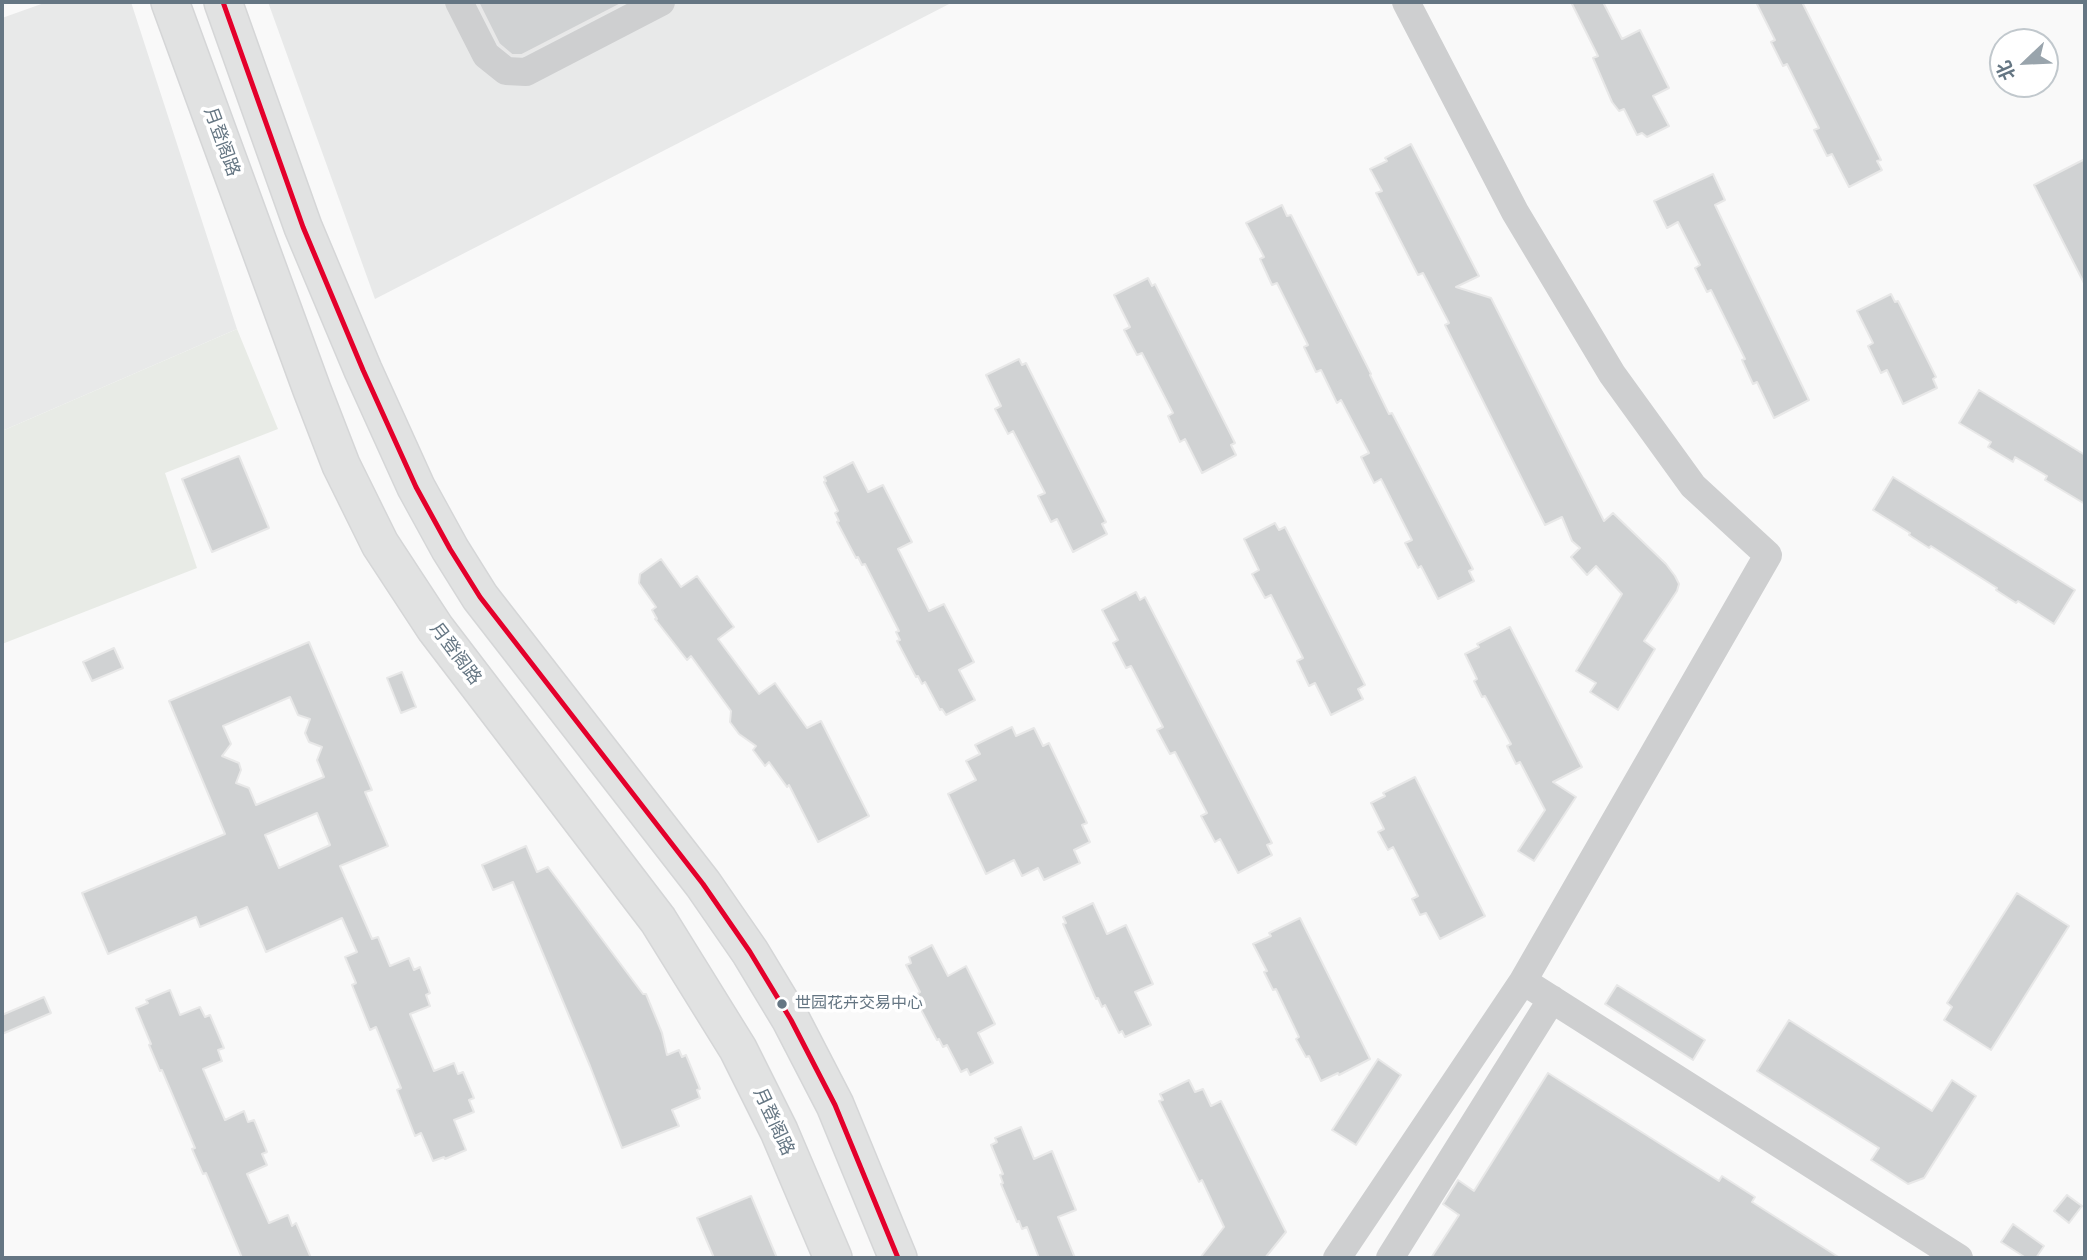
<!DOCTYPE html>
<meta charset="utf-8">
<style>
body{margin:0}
#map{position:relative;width:2087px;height:1260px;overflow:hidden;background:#f9f9f9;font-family:"Varela Round","Noto Sans SC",sans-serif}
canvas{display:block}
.frame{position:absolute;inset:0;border:4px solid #657683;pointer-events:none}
.north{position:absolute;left:1989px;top:28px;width:70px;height:70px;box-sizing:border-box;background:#fff;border:2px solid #c1c8cd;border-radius:50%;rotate:247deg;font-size:19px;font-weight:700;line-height:28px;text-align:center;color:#657683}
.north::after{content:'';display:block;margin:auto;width:24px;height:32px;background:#99a4ac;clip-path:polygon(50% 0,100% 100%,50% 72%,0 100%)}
</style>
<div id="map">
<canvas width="2087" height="1260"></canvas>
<div class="frame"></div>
<div class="north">北</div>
</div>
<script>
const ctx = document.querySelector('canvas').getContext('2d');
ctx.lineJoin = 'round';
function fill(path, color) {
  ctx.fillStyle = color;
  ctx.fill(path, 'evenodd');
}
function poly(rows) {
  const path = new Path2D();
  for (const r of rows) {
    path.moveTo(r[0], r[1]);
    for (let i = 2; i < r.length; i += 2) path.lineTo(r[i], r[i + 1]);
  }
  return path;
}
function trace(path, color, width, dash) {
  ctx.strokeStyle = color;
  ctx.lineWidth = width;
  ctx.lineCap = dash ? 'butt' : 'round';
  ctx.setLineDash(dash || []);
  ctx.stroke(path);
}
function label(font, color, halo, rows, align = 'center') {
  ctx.font = font + ' "Varela Round","Noto Sans SC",sans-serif';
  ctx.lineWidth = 7;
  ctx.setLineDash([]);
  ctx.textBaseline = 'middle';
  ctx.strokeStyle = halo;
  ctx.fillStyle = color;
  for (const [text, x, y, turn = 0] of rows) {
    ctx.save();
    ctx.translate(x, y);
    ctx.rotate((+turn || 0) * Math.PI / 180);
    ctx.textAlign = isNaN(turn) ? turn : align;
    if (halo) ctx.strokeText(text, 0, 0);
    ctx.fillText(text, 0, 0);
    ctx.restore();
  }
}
fill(poly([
 [47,2,131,2,237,329,2,431,2,18],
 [268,2,953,2,375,299]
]), '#e8e9e9');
fill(poly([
 [237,329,278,429,165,473,197,568,2,644,2,431]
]), '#e8ebe6');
const building = poly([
 [478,2,625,2,522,55,512,55,499,44,478,2],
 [1571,2,1603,2,1622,39,1640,30,1669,88,1653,96,1669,126,1647,137,1642,133,1637,135,1624,109,1619,111,1612,102,1593,58,1598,56,1571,2],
 [1756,2,1802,2,1881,160,1877,161,1882,170,1849,187,1832,154,1827,156,1814,130,1819,128,1787,64,1783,66,1771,42,1775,40,1756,2],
 [1411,144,1479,276,1456,287,1491,298,1604,521,1613,513,1666,564,1675,576,1679,584,1677,591,1644,641,1655,649,1618,710,1590,692,1596,683,1576,671,1622,594,1596,566,1587,575,1571,557,1580,548,1572,541,1562,517,1545,525,1445,325,1449,323,1423,273,1418,275,1376,193,1382,191,1370,169,1387,161,1385,158,1411,144],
 [2085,159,2085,285,2034,185,2085,159],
 [1713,174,1725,200,1715,205,1809,400,1774,418,1757,382,1753,384,1742,360,1745,359,1711,290,1707,292,1695,268,1700,265,1678,222,1667,228,1654,201,1713,174],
 [1282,205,1287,216,1291,215,1371,374,1370,375,1389,414,1392,413,1473,569,1469,571,1474,581,1438,599,1421,566,1418,568,1405,543,1412,540,1381,479,1374,483,1361,457,1369,453,1341,400,1337,403,1321,370,1316,372,1304,347,1308,345,1277,283,1272,285,1260,259,1264,257,1246,223,1282,205],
 [1148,278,1152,286,1155,284,1235,443,1231,445,1236,455,1202,473,1185,439,1180,442,1168,416,1173,413,1142,353,1137,355,1124,330,1130,327,1114,295,1148,278],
 [1891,294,1895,302,1898,301,1936,377,1933,379,1937,388,1903,404,1887,370,1881,373,1868,346,1873,343,1857,311,1891,294],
 [1019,359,1022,365,1026,363,1106,522,1102,524,1107,534,1073,552,1057,519,1051,522,1038,496,1045,493,1013,431,1008,434,995,409,1001,406,986,375,1019,359],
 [1979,390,2085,455,2085,504,2045,480,2047,476,2015,457,2013,462,1988,447,1991,442,1959,423,1979,390],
 [239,456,269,528,212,552,182,479,239,456],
 [853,462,868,492,883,485,912,542,898,549,929,611,944,604,974,662,959,670,975,700,946,715,942,709,940,710,925,682,922,684,918,676,916,677,897,641,900,640,896,632,899,631,865,564,862,565,858,557,856,558,837,522,839,521,835,513,838,511,824,482,826,481,824,477,853,462],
 [1893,477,2075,590,2054,624,2018,601,2016,603,1996,590,1997,588,1931,546,1929,548,1909,535,1910,533,1873,510,1893,477],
 [1275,523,1279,530,1285,527,1365,685,1358,689,1363,699,1331,715,1315,683,1309,686,1297,661,1303,658,1271,595,1265,598,1252,574,1259,570,1244,539,1275,523],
 [661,559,681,587,697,576,734,627,718,639,759,694,775,683,807,728,821,721,869,816,818,842,789,785,787,787,769,762,765,766,753,750,756,746,739,734,730,722,731,711,691,656,687,660,655,619,657,619,652,610,656,607,639,583,640,574,661,559],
 [1136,592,1140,600,1145,597,1272,843,1267,845,1272,855,1238,873,1220,839,1215,842,1201,816,1207,813,1175,752,1170,754,1157,730,1163,727,1131,666,1126,668,1113,643,1118,640,1102,610,1136,592],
 [1510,627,1582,767,1553,782,1576,797,1534,861,1518,851,1545,810,1520,762,1516,764,1507,746,1511,744,1485,696,1482,697,1474,681,1477,679,1465,654,1479,647,1477,644,1510,627],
 [309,642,372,790,365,792,388,846,340,866,372,939,378,937,390,966,409,958,414,970,420,967,430,993,426,995,430,1006,410,1014,434,1071,454,1063,458,1074,463,1072,474,1098,469,1100,474,1112,454,1120,466,1150,445,1159,444,1157,433,1161,421,1133,415,1136,397,1090,401,1088,376,1027,370,1030,352,985,356,983,345,957,357,952,342,918,266,952,247,907,200,927,196,917,108,954,82,893,225,834,169,701,309,642],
 [290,697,298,715,310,719,305,733,309,742,322,747,317,760,324,777,256,805,249,788,236,783,241,770,239,763,222,756,231,744,223,726,290,697],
 [317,813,330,845,279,868,265,835,317,813],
 [114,648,123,668,92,681,83,662,114,648],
 [402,672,416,707,401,713,387,678,402,672],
 [1012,727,1016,736,1034,728,1043,746,1049,743,1087,823,1082,825,1090,842,1074,850,1080,863,1044,880,1038,868,1022,876,1014,860,986,874,948,794,976,780,966,761,980,754,975,745,1012,727],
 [1415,777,1485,916,1440,939,1426,913,1420,915,1412,899,1418,896,1393,847,1388,850,1378,832,1384,829,1371,803,1385,796,1383,793,1415,777],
 [526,846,537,872,548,867,643,994,646,994,662,1033,667,1055,679,1050,682,1057,686,1055,700,1089,697,1090,700,1098,672,1110,679,1126,622,1148,590,1066,513,882,493,890,482,865,526,846],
 [2017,893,2069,926,1991,1050,1944,1020,1952,1007,1947,1003,2017,893],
 [1093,903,1107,934,1126,925,1153,984,1135,992,1151,1025,1125,1037,1122,1031,1119,1033,1105,1005,1102,1007,1098,998,1096,999,1063,924,1066,923,1063,917,1093,903],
 [1300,918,1370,1059,1339,1075,1338,1073,1321,1081,1309,1056,1306,1057,1296,1039,1299,1037,1276,989,1273,990,1264,972,1267,971,1253,944,1271,936,1269,933,1300,918],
 [932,945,948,976,966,966,995,1024,978,1033,993,1063,970,1075,967,1069,961,1072,947,1045,943,1047,939,1039,937,1040,918,1004,920,1002,916,995,920,992,906,965,911,963,909,957,932,945],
 [1617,985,1705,1040,1693,1060,1605,1004,1617,985],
 [170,990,180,1015,200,1007,205,1017,210,1015,224,1048,218,1050,222,1061,203,1069,225,1120,244,1111,248,1122,254,1120,267,1152,262,1154,267,1165,247,1174,269,1223,288,1215,292,1226,296,1223,311,1258,242,1258,206,1173,203,1174,192,1149,195,1148,162,1070,160,1071,149,1045,151,1044,136,1008,148,1003,146,1000,170,990],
 [44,997,51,1013,2,1034,2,1015,44,997],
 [1789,1020,1932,1111,1952,1080,1976,1096,1924,1178,1908,1184,1871,1160,1879,1148,1757,1071,1789,1020],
 [1378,1059,1401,1075,1356,1145,1332,1130,1378,1059],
 [1548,1073,1719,1181,1722,1176,1755,1197,1752,1202,1840,1258,1431,1258,1459,1215,1443,1204,1458,1180,1474,1191,1548,1073],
 [1189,1080,1195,1092,1203,1089,1211,1106,1221,1101,1286,1232,1265,1258,1200,1258,1224,1227,1202,1180,1199,1182,1159,1101,1163,1100,1160,1094,1189,1080],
 [1021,1127,1034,1159,1052,1151,1076,1210,1058,1217,1075,1258,1039,1258,1027,1227,1022,1229,1019,1221,1017,1222,1001,1184,1003,1183,1000,1175,1003,1174,991,1145,997,1142,995,1138,1021,1127],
 [2067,1195,2082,1206,2069,1223,2054,1211,2067,1195],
 [751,1196,777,1258,714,1258,697,1218,751,1196],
 [2013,1224,2044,1246,2036,1258,2026,1258,2001,1242,2013,1224]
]);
fill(building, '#d0d2d3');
trace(building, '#e8e8e8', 2);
const major = poly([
 [170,2,312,390,341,465,380,544,435,628,658,920,738,1049,779,1131,833,1258],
 [223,2,303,227,363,370,416,487,450,549,480,597,703,884,750,952,791,1020,835,1105,898,1258]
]);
trace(major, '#d5d6d7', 40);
trace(poly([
 [459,2,486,55,506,71,526,72,661,2],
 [1523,981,1959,1258],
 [1337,1258,1523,981,1768,555,1693,486,1612,374,1515,212,1406,2],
 [1390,1258,1552,999]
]), '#cecfd0', 28);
trace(major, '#e1e2e2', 37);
trace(poly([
 [223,2,303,227,363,370,416,487,450,549,480,597,703,884,750,952,791,1020,835,1105,898,1258]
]), '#e4002b', 5);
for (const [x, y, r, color] of [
 [782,1004,6,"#657683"]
]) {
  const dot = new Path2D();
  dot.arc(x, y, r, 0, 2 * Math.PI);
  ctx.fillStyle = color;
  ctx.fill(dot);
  trace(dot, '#fff', 2.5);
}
label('16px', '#657683', '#fff', [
 ["世园花卉交易中心",795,1004]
], 'left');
label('18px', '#657683', '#fff', [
 ["月登阁路",221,142,70],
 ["月登阁路",455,654,53],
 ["月登阁路",773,1122,65]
]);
</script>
